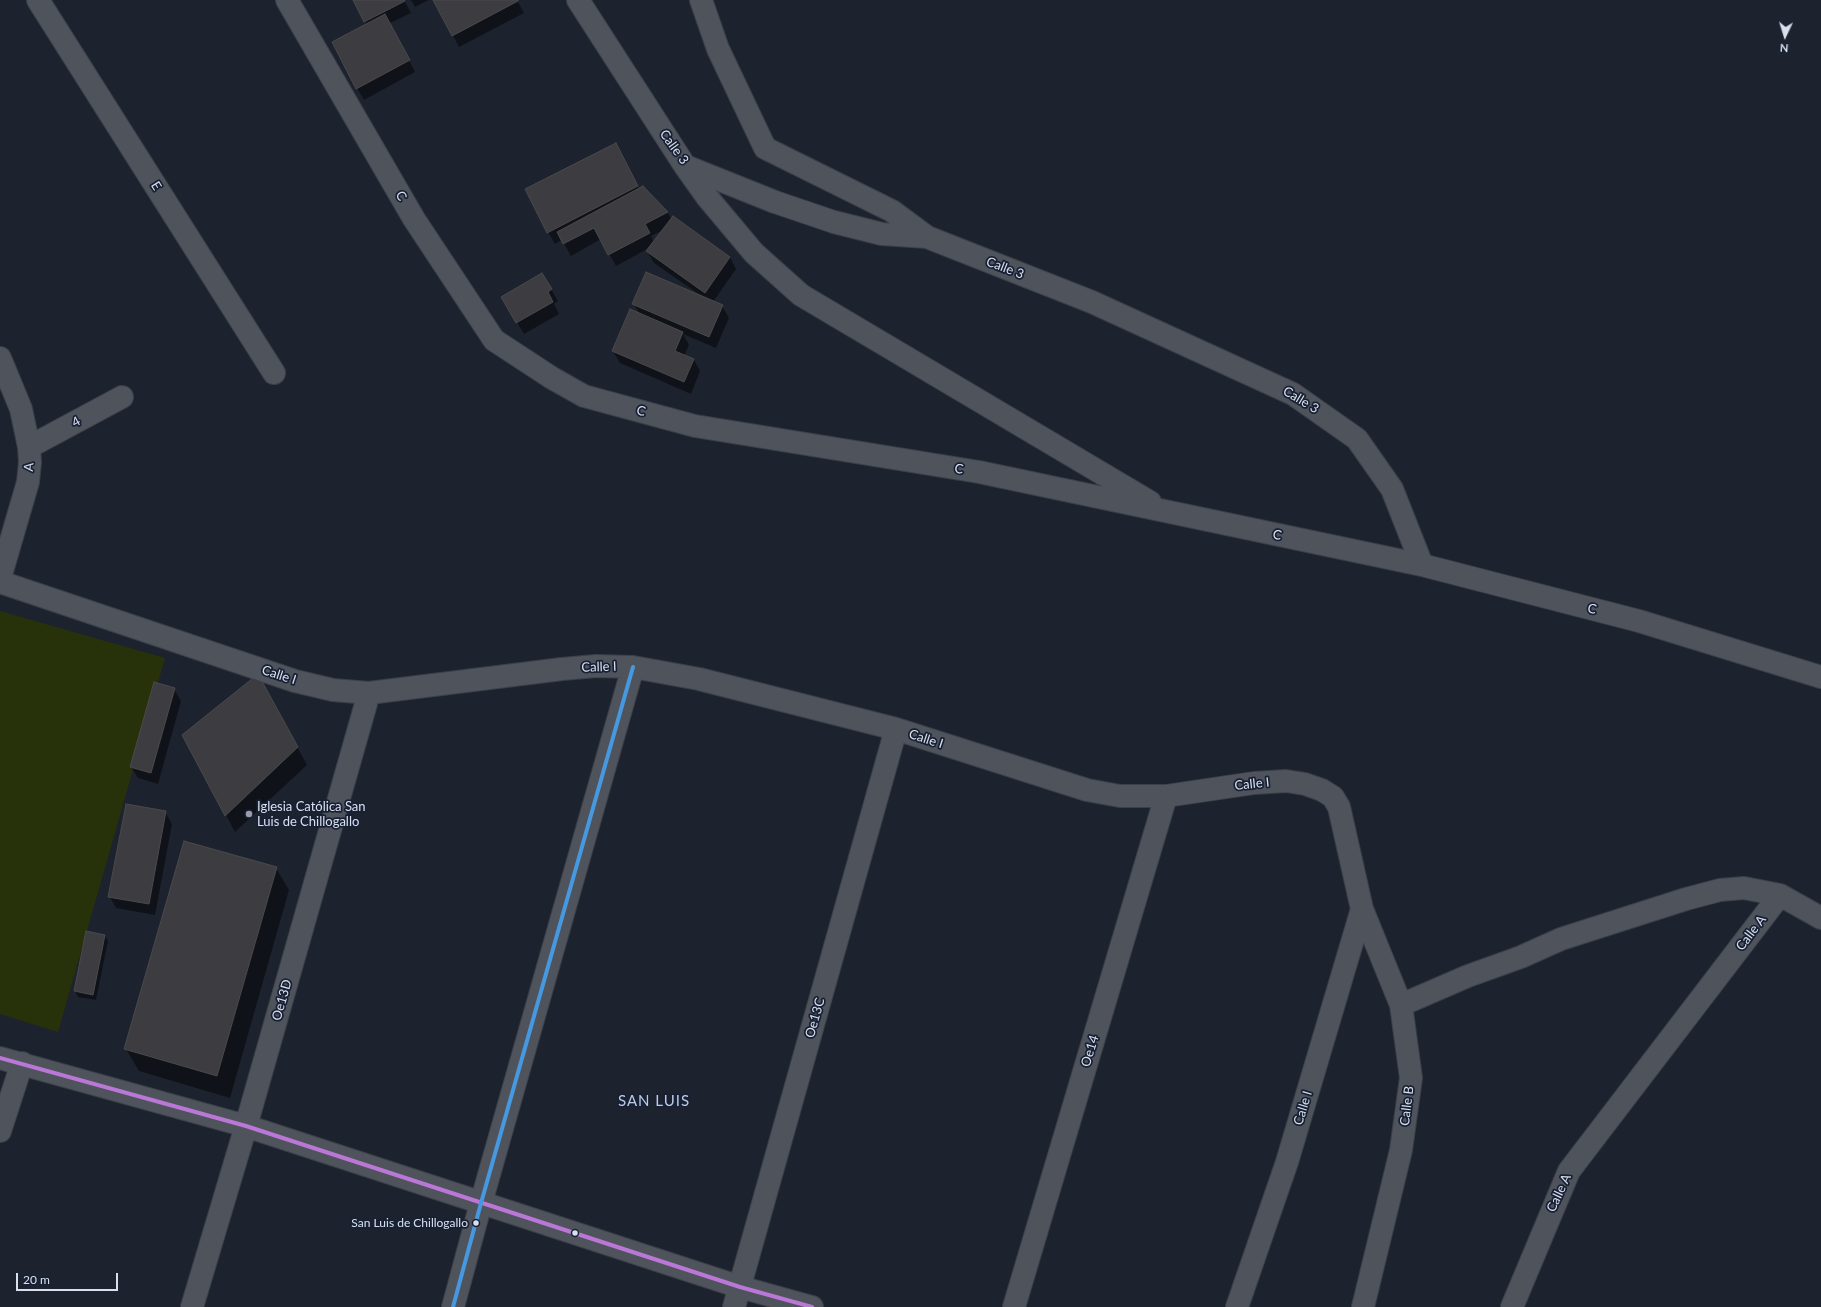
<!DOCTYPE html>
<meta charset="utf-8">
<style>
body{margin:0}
#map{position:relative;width:1821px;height:1307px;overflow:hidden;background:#1d232e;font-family:Lato,sans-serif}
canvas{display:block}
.north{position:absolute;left:1765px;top:16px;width:40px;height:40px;-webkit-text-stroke:3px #172034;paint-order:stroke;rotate:184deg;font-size:11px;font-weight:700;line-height:16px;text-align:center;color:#d9e0ed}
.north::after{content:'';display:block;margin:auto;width:14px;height:18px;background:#d9e0ed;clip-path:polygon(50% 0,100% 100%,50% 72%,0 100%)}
.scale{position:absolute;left:16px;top:1273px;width:102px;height:18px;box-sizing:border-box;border:2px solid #d9e0ed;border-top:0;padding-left:5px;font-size:12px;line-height:14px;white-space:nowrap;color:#d9e0ed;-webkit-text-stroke:3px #172034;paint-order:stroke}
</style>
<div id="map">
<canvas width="1821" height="1307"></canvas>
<div class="north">N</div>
<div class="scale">20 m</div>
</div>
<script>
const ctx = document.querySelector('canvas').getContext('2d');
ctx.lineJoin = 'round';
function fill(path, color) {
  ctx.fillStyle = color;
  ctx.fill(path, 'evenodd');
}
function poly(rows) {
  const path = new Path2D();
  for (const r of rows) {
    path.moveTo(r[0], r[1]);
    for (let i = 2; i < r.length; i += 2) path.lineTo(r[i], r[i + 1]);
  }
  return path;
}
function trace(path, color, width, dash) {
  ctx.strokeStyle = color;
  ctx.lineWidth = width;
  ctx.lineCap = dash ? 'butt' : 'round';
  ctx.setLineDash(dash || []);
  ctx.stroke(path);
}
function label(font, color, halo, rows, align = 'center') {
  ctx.font = font + ' Lato,sans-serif';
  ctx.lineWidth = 3.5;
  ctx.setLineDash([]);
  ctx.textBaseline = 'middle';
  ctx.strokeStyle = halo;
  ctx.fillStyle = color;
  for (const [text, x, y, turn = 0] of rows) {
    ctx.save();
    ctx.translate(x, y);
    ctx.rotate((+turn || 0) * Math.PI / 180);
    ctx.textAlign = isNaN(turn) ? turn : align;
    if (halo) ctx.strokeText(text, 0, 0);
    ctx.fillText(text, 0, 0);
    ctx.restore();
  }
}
fill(poly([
 [0,611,165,658,58,1032,0,1014]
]), '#27310a');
fill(poly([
 [354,0,404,0,411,13,390,23,415,72,364,100,357,88,367,24],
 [411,0,429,0,415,7],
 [434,0,517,0,524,13,459,47],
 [622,156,639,189,643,187,668,213,671,219,730,257,736,269,713,302,722,306,729,318,716,348,683,334,689,345,684,356,694,360,700,371,691,394,620,363,613,351,640,315,634,304,700,295,654,263,647,251,651,247,616,266,601,239,571,256,562,240,555,244,548,232],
 [663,230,654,242,651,236],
 [542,274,558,301,554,304,559,314,524,334,502,297],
 [174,689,181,701,158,784,138,778,131,767],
 [268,693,307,765,235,832,226,815],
 [165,812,172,824,155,915,116,908,110,897],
 [276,868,289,890,230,1098,139,1071,126,1049],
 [105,936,108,941,96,1000,78,997,75,991]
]), '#0007');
const building = poly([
 [353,0,404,0,405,1,364,22,353,0],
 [433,0,518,0,518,1,452,36,433,0],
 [385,14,410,60,356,89,332,42,385,14],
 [616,143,638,186,547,233,525,189,616,143],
 [643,186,668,212,645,224,650,233,608,255,594,228,563,244,557,232,643,186],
 [673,216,730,257,705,293,646,251,673,216],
 [646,272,723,305,709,337,632,304,646,272],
 [542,273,552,289,548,292,553,302,516,323,501,297,542,273],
 [630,309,683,332,675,351,694,359,684,382,612,351,630,309],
 [258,674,298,747,225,816,182,735,258,674],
 [154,682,175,688,151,773,130,767,154,682],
 [126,804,166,811,149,904,108,897,126,804],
 [184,841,277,867,217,1076,124,1049,184,841],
 [86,931,105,935,93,995,74,991,86,931]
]);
fill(building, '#3d3c40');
trace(building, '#4a494c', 1);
const street = poly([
 [38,0,274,373],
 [287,0,414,219,494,340,552,378,584,396,695,426,979,472,1422,565,1639,621,1821,677],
 [578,0,685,166,775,202,834,222,882,234,927,237,1092,302,1293,394,1357,439,1392,489,1422,565],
 [701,0,718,49,765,148,892,211,927,237],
 [685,166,707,197,754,253,801,295,1150,502],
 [0,358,21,409,29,447,30,462,28,482,0,578],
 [29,447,122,397],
 [0,582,295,681,333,690,369,693,562,669,596,666,633,667,699,679,896,729,1087,790,1120,796,1166,796,1254,783,1286,781,1305,784,1322,790,1333,797,1339,807,1362,909,1287,1162,1237,1307],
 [1780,895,1821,918],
 [1362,909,1401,1005,1411,1078,1401,1150,1363,1307],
 [1401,1005,1468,976,1521,957,1561,939,1686,899,1720,890,1744,888,1780,895,1569,1171,1512,1307],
 [0,1058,246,1126,740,1287,812,1307],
 [0,1131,22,1063],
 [192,1307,246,1126,369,693],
 [453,1307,481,1203,633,667],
 [734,1307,896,729],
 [1014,1307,1166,796]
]);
trace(street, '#3b3f48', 24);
trace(street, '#4f535c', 22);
trace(poly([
 [0,1058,246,1126,740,1287,812,1307]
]), '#ba77d6', 4);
trace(poly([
 [453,1307,481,1203,633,667]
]), '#4699e1', 4);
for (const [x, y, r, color] of [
 [249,814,4,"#979eaa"],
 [476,1223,3.5,"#d9e0ed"],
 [575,1233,3.5,"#d9e0ed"]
]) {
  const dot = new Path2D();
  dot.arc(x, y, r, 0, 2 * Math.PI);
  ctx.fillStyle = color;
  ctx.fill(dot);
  trace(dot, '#172034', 1.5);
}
label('12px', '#d9e0ed', '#172034', [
 ["San Luis de Chillogallo",468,1223]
], 'right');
label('13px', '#d9e0ed', '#172034', [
 ["Calle 3",674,147,54],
 ["E",156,186,58],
 ["C",401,196,60],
 ["Calle 3",1005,268,21],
 ["Calle 3",1301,400,31],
 ["C",641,411,15],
 ["4",76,422,-28],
 ["A",29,467,-85],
 ["C",959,469,9],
 ["C",1277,535,12],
 ["C",1592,609,14],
 ["Calle I",599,667,-2],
 ["Calle I",279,675,18],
 ["Calle I",926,739,18],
 ["Calle I",1252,784,-6],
 ["Calle A",1751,933,-53],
 ["Oe13D",282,1000,-74],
 ["Oe13C",815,1018,-74],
 ["Oe14",1090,1051,-73],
 ["Calle B",1407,1106,-83],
 ["Calle I",1303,1108,-73],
 ["Calle A",1559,1193,-65]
]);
label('13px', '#d9e0ed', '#172034', [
 ["Iglesia Católica San",257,807],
 ["Luis de Chillogallo",257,822]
], 'left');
ctx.letterSpacing = '1px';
label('15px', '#bdcae4', '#172034', [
 ["SAN LUIS",654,1101]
]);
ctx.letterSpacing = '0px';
</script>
